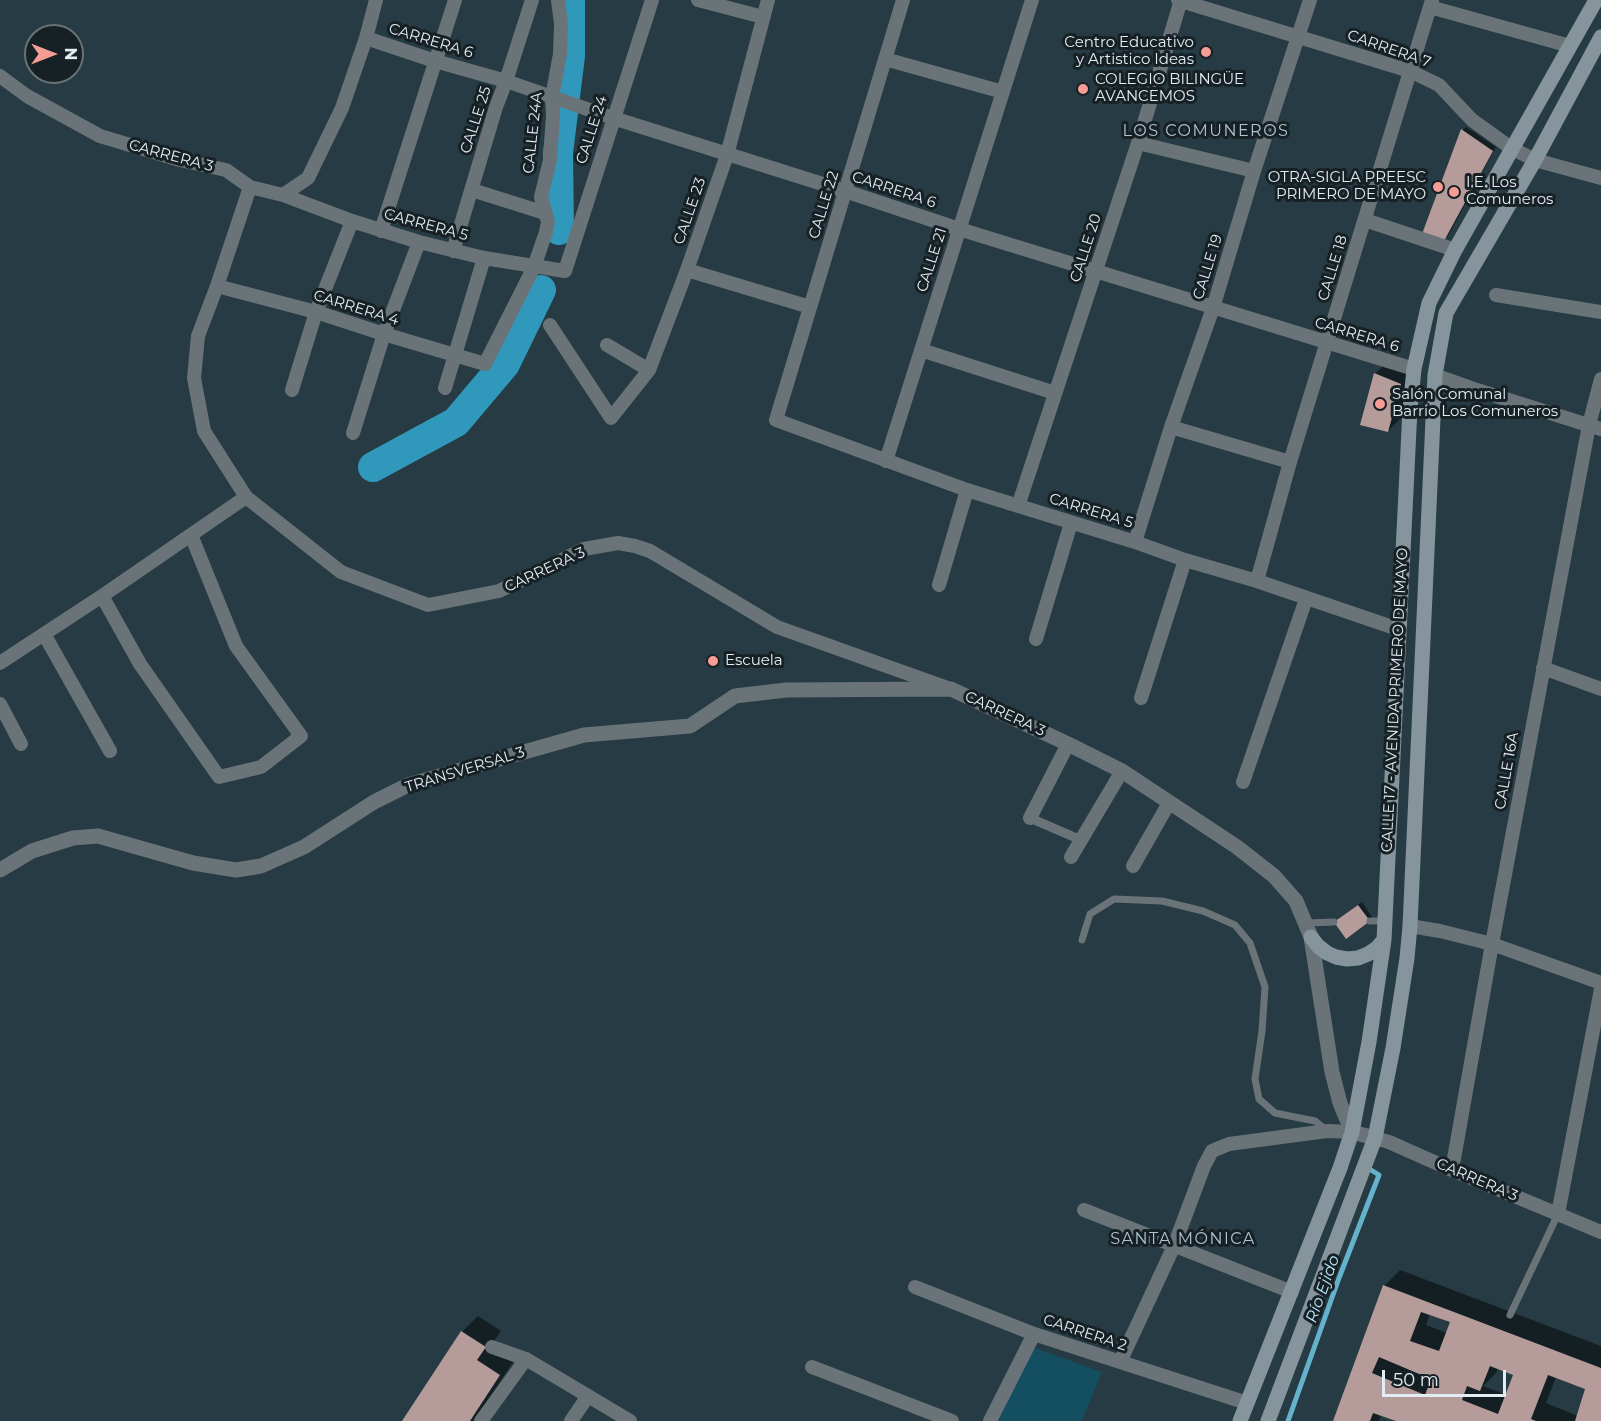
<!DOCTYPE html>
<meta charset="utf-8">
<style>
body{margin:0}
#map{position:relative;width:1601px;height:1421px;overflow:hidden;background:#263b43;font-family:Montserrat,sans-serif}
canvas{display:block}
.north{position:absolute;left:24px;top:24px;width:60px;height:60px;box-sizing:border-box;background:#172024;border:2px solid #687276;border-radius:50%;rotate:90deg;font-size:16px;font-weight:700;line-height:24px;text-align:center;color:#e1edf2}
.north::after{content:'';display:block;margin:auto;width:21px;height:27px;background:#f59c95;clip-path:polygon(50% 0,100% 100%,50% 72%,0 100%)}
.scale{position:absolute;left:1382px;top:1370px;width:124px;height:27px;box-sizing:border-box;border:3px solid #e1edf2;border-top:0;padding-left:8px;font-size:18px;line-height:21px;white-space:nowrap;color:#e1edf2;-webkit-text-stroke:4px #172024;paint-order:stroke}
</style>
<div id="map">
<canvas width="1601" height="1421"></canvas>
<div class="north">N</div>
<div class="scale">50 m</div>
</div>
<script>
const ctx = document.querySelector('canvas').getContext('2d');
ctx.lineJoin = 'round';
function fill(path, color) {
  ctx.fillStyle = color;
  ctx.fill(path, 'evenodd');
}
function poly(rows) {
  const path = new Path2D();
  for (const r of rows) {
    path.moveTo(r[0], r[1]);
    for (let i = 2; i < r.length; i += 2) path.lineTo(r[i], r[i + 1]);
  }
  return path;
}
function trace(path, color, width, dash) {
  ctx.strokeStyle = color;
  ctx.lineWidth = width;
  ctx.lineCap = dash ? 'butt' : 'round';
  ctx.setLineDash(dash || []);
  ctx.stroke(path);
}
function label(font, color, halo, rows, align = 'center') {
  ctx.font = font + ' Montserrat,sans-serif';
  ctx.lineWidth = 6;
  ctx.setLineDash([]);
  ctx.textBaseline = 'middle';
  ctx.strokeStyle = halo;
  ctx.fillStyle = color;
  for (const [text, x, y, turn = 0] of rows) {
    ctx.save();
    ctx.translate(x, y);
    ctx.rotate((+turn || 0) * Math.PI / 180);
    ctx.textAlign = isNaN(turn) ? turn : align;
    if (halo) ctx.strokeText(text, 0, 0);
    ctx.fillText(text, 0, 0);
    ctx.restore();
  }
}
fill(poly([
 [1029,1346,1102,1372,1082,1421,999,1421]
]), '#144e61');
fill(poly([
 [1466,127,1496,147,1448,236,1444,239,1424,233,1463,130],
 [1387,362,1412,372,1400,419,1388,431,1375,374],
 [1362,902,1372,917,1369,920,1339,919],
 [1400,1270,1601,1346,1601,1421,1400,1421,1381,1414,1379,1421,1334,1421,1384,1286],
 [1430,1313,1452,1321,1447,1333,1426,1325],
 [1498,1368,1515,1374,1507,1395,1483,1386,1496,1373],
 [1556,1377,1587,1388,1578,1416,1546,1403],
 [478,1316,501,1331,492,1344,515,1359,474,1421,404,1421,462,1332]
]), '#0007');
trace(poly([
 [1288,1421,1339,1278,1379,1175,1371,1170]
]), '#64b2cc', 5);
trace(poly([
 [559,230,558,153,570,56,570,0],
 [373,467,456,422,505,364,541,290]
]), '#2f98bb', 30);
fill(poly([
 [1461,129,1493,151,1444,241,1422,234],
 [1374,373,1401,384,1388,432,1360,425],
 [1358,905,1370,921,1346,939,1334,922],
 [1383,1285,1601,1368,1601,1421,1575,1421,1585,1389,1548,1375,1531,1419,1536,1421,1396,1421,1373,1413,1370,1421,1333,1421],
 [1421,1312,1450,1322,1439,1351,1410,1341],
 [1379,1357,1431,1379,1425,1395,1372,1373],
 [1490,1366,1513,1375,1498,1414,1462,1400,1467,1386,1480,1391],
 [461,1331,486,1347,477,1360,500,1375,470,1421,402,1421]
]), '#b59c9a');
trace(poly([
 [1370,921,1385,921],
 [1307,923,1334,922],
 [1082,940,1090,914,1114,899,1162,901,1203,911,1235,925,1250,943,1265,987,1262,1031,1255,1079,1259,1099,1275,1113,1315,1121,1326,1130],
 [1510,1315,1558,1214]
]), '#6a7478', 7);
trace(poly([
 [1030,818,1081,840]
]), '#6a7478', 9);
trace(poly([
 [698,0,763,17],
 [903,0,776,420,967,490,1135,542,1185,560,1257,581,1398,629],
 [1178,0,1410,71,1439,85,1472,120,1511,148,1535,160,1601,178],
 [1430,7,1570,46],
 [366,38,435,61,506,81,613,118,845,191,959,229,1414,369],
 [885,59,1003,92],
 [0,76,27,96,100,136,180,160,226,170,250,187,283,195,308,178,342,108,366,38,376,0],
 [1138,143,1254,171],
 [250,187,217,286,198,336,194,378,204,431,246,497,341,572,428,605,499,591,584,549,618,543,635,546,650,551,777,627,945,687],
 [472,190,545,213],
 [283,195,352,221,419,242,484,258,565,271,652,0],
 [1365,220,1455,250],
 [381,231,455,0],
 [453,251,496,107,506,81,532,0],
 [687,270,810,307],
 [217,286,316,312,384,334,485,364,534,267,546,232,548,222,541,197,550,160,553,115,552,97,560,54,561,24,558,0],
 [1496,295,1601,312],
 [550,325,611,418,649,370,687,270,727,155,768,0],
 [607,345,649,370],
 [921,350,1055,393],
 [1435,375,1477,390,1601,429],
 [445,388,484,258],
 [292,390,316,312,352,221],
 [1171,427,1290,462],
 [353,433,384,334,419,242],
 [886,461,1032,0],
 [1018,506,1138,143,1181,0],
 [1135,542,1171,427,1213,308,1254,171,1310,0],
 [1257,581,1290,462,1432,0],
 [939,585,967,490],
 [102,596,140,664,219,777,261,767,301,736,236,646,191,535],
 [44,634,110,751],
 [1036,639,1071,523],
 [0,663,102,596,246,497],
 [1543,668,1601,689],
 [1141,698,1185,560],
 [0,704,21,744],
 [1243,782,1306,599],
 [1030,818,1068,744],
 [1071,857,1122,771],
 [1133,866,1169,803],
 [1410,926,1440,931,1492,944,1601,983],
 [1375,1138,1389,1142,1452,1170,1601,1232],
 [1452,1170,1492,944,1589,425,1601,379],
 [1084,1210,1292,1292],
 [1558,1214,1601,989],
 [915,1287,1034,1334,1247,1403],
 [492,1347,526,1359,630,1421],
 [1120,1362,1174,1246,1204,1166,1212,1151,1229,1144,1327,1131,1352,1132],
 [812,1367,952,1421],
 [481,1421,526,1359],
 [571,1421,588,1396],
 [990,1421,1034,1334]
]), '#6a7478', 14);
trace(poly([
 [0,870,32,851,73,838,98,836,193,863,236,870,261,866,304,847,374,802,408,785,584,735,690,726,735,696,786,690,951,689,1068,744,1122,771,1237,847,1274,876,1296,901,1311,937,1332,1072,1340,1103,1352,1132,1375,1138]
]), '#6a7478', 15);
trace(poly([
 [1311,937,1318,946,1327,953,1336,957,1347,959,1358,958,1368,954,1377,948,1384,940],
 [1240,1421,1340,1168,1352,1132,1369,1042,1384,940,1410,409,1414,369,1429,303,1455,250,1596,0],
 [1268,1421,1375,1138,1393,1048,1407,958,1410,926,1435,375,1446,313,1535,160,1601,37]
]), '#86959c', 15);
for (const [x, y, r, color] of [
 [1206,52,6,"#f59c95"],
 [1083,89,6,"#f59c95"],
 [1438,187,6,"#f59c95"],
 [1454,192,6,"#f59c95"],
 [1380,404,6,"#f59c95"],
 [713,661,6,"#f59c95"]
]) {
  const dot = new Path2D();
  dot.arc(x, y, r, 0, 2 * Math.PI);
  ctx.fillStyle = color;
  ctx.fill(dot);
  trace(dot, '#172024', 2);
}
label('15px', '#e1edf2', '#172024', [
 ["CARRERA 6",431,41,17],
 ["CARRERA 7",1389,49,19],
 ["CALLE 25",476,120,-72],
 ["CALLE 24",592,130,-72],
 ["CALLE 24A",533,133,-84],
 ["CARRERA 3",171,156,15],
 ["CARRERA 6",894,190,18],
 ["CALLE 22",824,205,-73],
 ["CALLE 23",690,211,-71],
 ["CARRERA 5",426,225,15],
 ["CALLE 20",1086,248,-72],
 ["CALLE 21",932,260,-72],
 ["CALLE 19",1208,267,-73],
 ["CALLE 18",1333,268,-73],
 ["CARRERA 4",356,308,17],
 ["CARRERA 6",1357,335,17],
 ["CARRERA 5",1091,511,17],
 ["CARRERA 3",545,570,-25],
 ["CALLE 17 - AVENIDA PRIMERO DE MAYO",1395,700,-87],
 ["CARRERA 3",1005,714,25],
 ["TRANSVERSAL 3",465,770,-17],
 ["CALLE 16A",1507,771,-80],
 ["CARRERA 3",1477,1180,23],
 ["CARRERA 2",1085,1333,18]
]);
label('15px', '#e1edf2', '#172024', [
 ["Centro Educativo",1194,43,"right"],
 ["y Artistico Ideas",1194,60,"right"],
 ["COLEGIO BILINGÜE",1095,80],
 ["AVANCEMOS",1095,97],
 ["OTRA-SIGLA PREESC",1426,178,"right"],
 ["PRIMERO DE MAYO",1426,195,"right"],
 ["I.E. Los",1466,183],
 ["Comuneros",1466,200],
 ["Salón Comunal",1392,395],
 ["Barrio Los Comuneros",1392,412],
 ["Escuela",725,661]
], 'left');
ctx.letterSpacing = '1.5px';
label('16px', '#adc5d0', '#172024', [
 ["LOS COMUNEROS",1206,131],
 ["SANTA MÓNICA",1183,1239]
]);
ctx.letterSpacing = '0px';
label('italic 16px', '#bbe9fc', '#172024', [
 ["Río Ejido",1323,1289,-70]
]);
</script>
